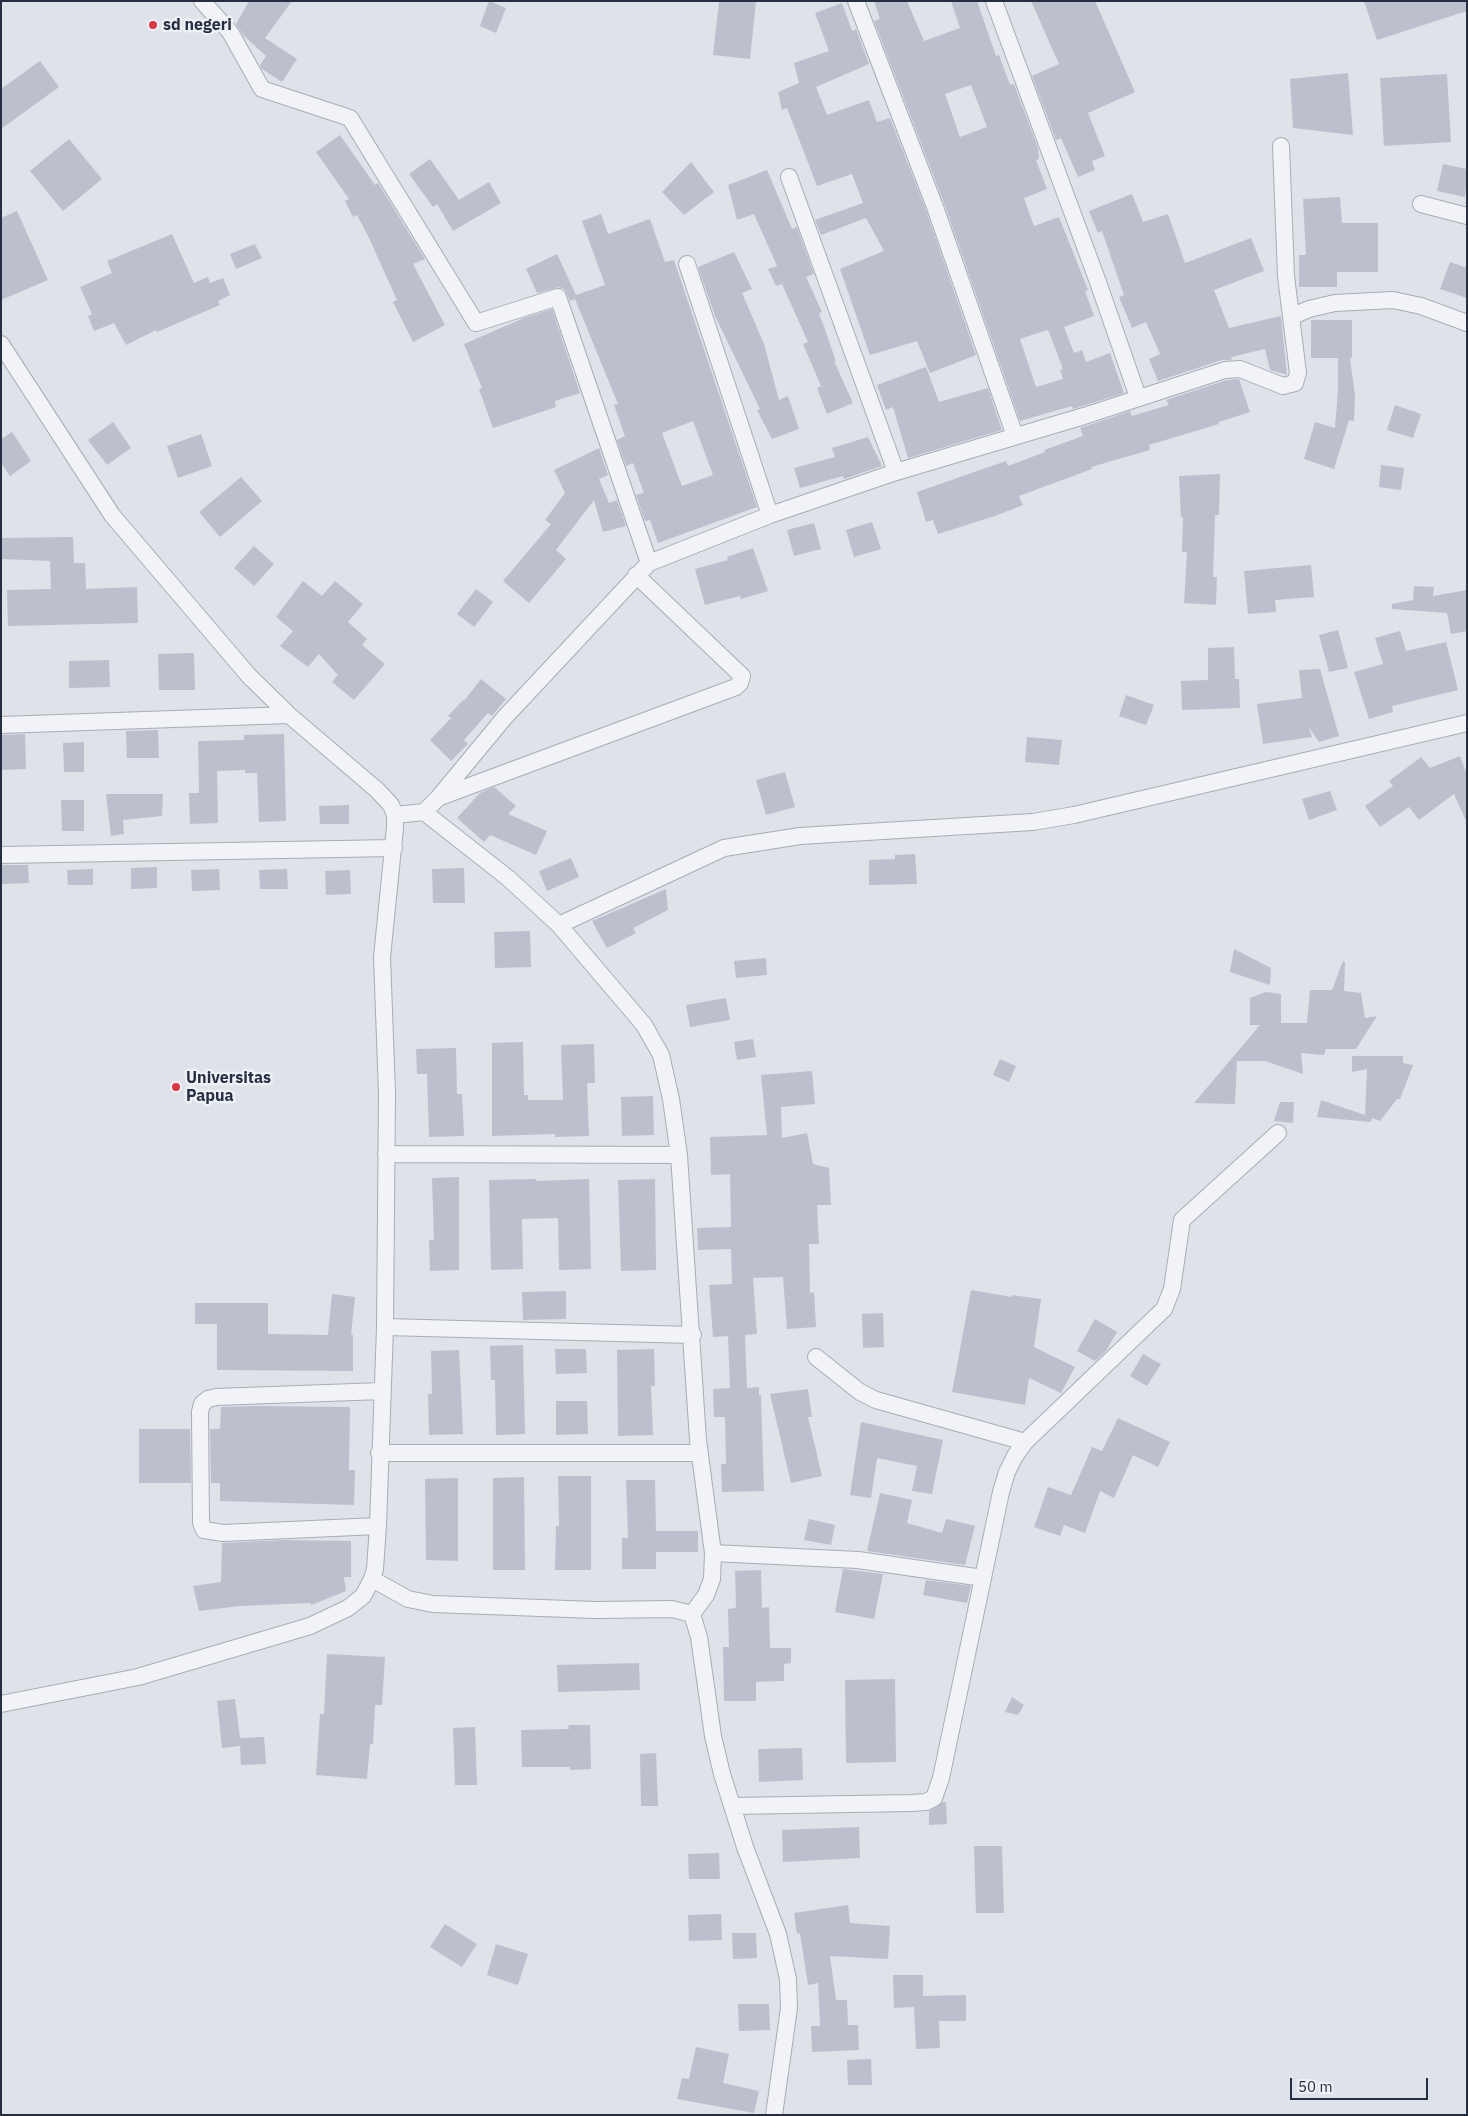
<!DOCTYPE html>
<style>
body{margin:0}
#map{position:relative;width:1468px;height:2116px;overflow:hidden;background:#dee2e9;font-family:"IBM Plex Sans",sans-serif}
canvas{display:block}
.frame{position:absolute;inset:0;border:2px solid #262e41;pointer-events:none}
.scale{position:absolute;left:1290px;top:2078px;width:138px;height:22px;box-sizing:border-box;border:2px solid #262e41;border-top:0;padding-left:6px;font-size:15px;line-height:18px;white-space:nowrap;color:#262e41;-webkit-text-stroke:4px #edf1f6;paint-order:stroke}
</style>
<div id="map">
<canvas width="1468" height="2116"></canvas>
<div class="frame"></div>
<div class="scale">50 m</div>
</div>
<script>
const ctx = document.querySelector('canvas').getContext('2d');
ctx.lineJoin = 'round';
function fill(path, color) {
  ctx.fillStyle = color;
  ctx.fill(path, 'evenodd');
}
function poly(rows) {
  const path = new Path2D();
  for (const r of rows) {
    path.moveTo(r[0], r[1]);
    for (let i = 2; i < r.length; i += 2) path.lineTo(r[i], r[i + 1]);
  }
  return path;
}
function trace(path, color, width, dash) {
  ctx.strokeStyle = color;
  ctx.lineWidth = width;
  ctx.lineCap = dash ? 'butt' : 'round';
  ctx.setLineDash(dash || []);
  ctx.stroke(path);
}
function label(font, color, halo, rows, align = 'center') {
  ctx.font = font + ' "IBM Plex Sans",sans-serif';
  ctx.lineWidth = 5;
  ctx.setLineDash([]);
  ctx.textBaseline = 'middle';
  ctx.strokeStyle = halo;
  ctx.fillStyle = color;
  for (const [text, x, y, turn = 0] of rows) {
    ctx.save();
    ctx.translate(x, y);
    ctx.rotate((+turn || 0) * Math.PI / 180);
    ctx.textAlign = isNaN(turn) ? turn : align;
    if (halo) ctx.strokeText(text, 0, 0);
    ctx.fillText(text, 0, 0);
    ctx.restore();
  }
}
fill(poly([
 [249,1,292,1,265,38,297,59,282,82,262,69,260,65,266,56,243,35,236,24],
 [489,1,506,8,496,33,480,26],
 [719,1,756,1,750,59,713,55],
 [874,1,907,1,924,41,960,28,951,1,977,1,996,56,999,55,1010,85,1014,84,1038,148,1039,159,1036,160,1047,189,1024,198,1034,226,1059,217,1088,290,1085,291,1094,316,1064,327,1074,353,1082,350,1086,362,1110,353,1124,393,1073,409,1072,406,1020,421,944,203,874,21,880,19],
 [971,85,987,127,960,137,945,94],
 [1047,330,1049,332,1063,369,1060,370,1063,379,1036,387,1020,339],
 [1031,1,1095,1,1135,92,1088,113,1105,156,1092,161,1095,170,1078,177,1061,138,1056,140,1032,76,1059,64],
 [1364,1,1467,1,1467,11,1377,40],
 [842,3,852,31,856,29,869,64,816,87,827,115,869,100,877,122,890,118,926,210,976,355,930,373,917,341,870,355,840,269,884,251,866,218,821,235,815,220,863,203,852,174,817,186,787,108,782,110,778,92,799,83,794,63,829,51,815,13],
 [40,61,59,87,1,129,1,89],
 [1348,73,1353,135,1293,128,1290,79],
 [1447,74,1451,142,1384,146,1380,78],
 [340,135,375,185,378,183,425,259,413,264,445,325,413,342,393,302,397,300,369,238,357,215,353,217,345,201,349,199,316,152],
 [69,139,102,179,63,211,30,171],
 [430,159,459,200,489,182,501,203,453,231,437,204,433,207,409,174],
 [691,162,714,192,684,215,662,192],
 [1443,164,1467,169,1465,197,1437,191],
 [767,170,792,229,797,227,814,274,806,277,822,312,819,313,836,361,834,361,853,403,827,414,817,388,821,386,803,344,808,342,782,284,776,286,768,269,777,266,754,214,737,220,728,185],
 [1132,194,1143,222,1168,214,1185,263,1251,238,1264,271,1214,290,1229,328,1281,316,1287,375,1270,370,1265,349,1231,357,1232,360,1222,360,1158,381,1149,359,1160,354,1146,322,1132,328,1119,297,1124,295,1102,231,1098,233,1089,211],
 [1340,197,1342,223,1378,223,1378,272,1337,272,1337,287,1299,287,1299,255,1306,255,1303,199],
 [17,211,48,280,1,300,1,218],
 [601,214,608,234,650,219,665,262,674,260,757,507,658,543,650,520,645,521,636,495,644,493,633,463,626,466,617,440,625,436,614,405,618,404,575,299,570,301,565,290,560,287,537,293,526,269,557,254,576,295,605,285,582,221],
 [693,421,713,475,682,486,662,433],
 [172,234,194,283,208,277,210,283,223,278,230,295,218,301,220,305,157,332,156,330,126,345,114,323,94,331,88,316,92,314,80,287,112,273,107,261],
 [255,244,262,258,236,269,230,254],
 [734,252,752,289,742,293,764,344,779,400,788,396,799,429,772,439,757,410,760,409,715,316,698,267],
 [1450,262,1467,268,1467,298,1440,289],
 [552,309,580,393,555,401,556,407,493,428,479,389,482,388,464,344,524,318],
 [1311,320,1352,320,1352,358,1350,358,1355,396,1354,421,1349,420,1334,469,1304,459,1315,422,1335,428,1338,390,1338,358,1311,358],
 [926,367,939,402,988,388,1002,430,908,458,893,407,886,410,877,385],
 [1239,379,1250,412,1219,422,1219,424,1149,445,1150,450,1091,467,1092,469,1019,496,1023,505,995,516,938,534,933,520,926,522,917,492,1006,461,1008,466,1045,452,1044,450,1083,436,1080,428,1130,411,1132,416,1169,405,1166,400,1227,380],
 [1395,405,1421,414,1413,438,1387,430],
 [113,422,131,448,107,465,88,440],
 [12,432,31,461,10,476,1,463,1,439],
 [201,434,212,466,178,478,167,446],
 [868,437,882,466,844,479,843,476,800,488,794,468,835,457,832,448],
 [599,448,608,475,599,479,609,503,617,500,626,526,603,532,594,500,556,550,566,559,529,603,503,581,551,524,545,520,565,493,554,470],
 [1381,465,1404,468,1401,490,1379,487],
 [1220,474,1219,515,1215,515,1213,577,1217,577,1216,605,1184,603,1187,552,1182,552,1183,517,1181,517,1179,476],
 [241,477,262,501,220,537,199,512],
 [872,522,881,549,854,557,846,530],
 [814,523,821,549,794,556,787,530],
 [73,537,74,563,85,563,86,589,137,587,138,623,8,626,7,590,51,589,50,561,1,559,1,538],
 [254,546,274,564,254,586,234,568],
 [753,548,768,591,741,599,740,596,705,605,695,569,728,560,727,557],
 [1311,565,1314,597,1275,600,1276,612,1248,614,1244,571],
 [303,581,322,596,335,581,363,604,348,622,367,639,362,645,385,664,354,700,332,682,338,675,319,654,308,667,280,646,293,631,276,617],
 [1414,586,1434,587,1433,596,1467,590,1467,631,1451,634,1447,613,1392,609,1392,604,1413,600],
 [476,589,493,602,474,627,457,614],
 [1338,630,1348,668,1329,672,1319,635],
 [1400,631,1406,651,1446,642,1458,690,1392,706,1393,712,1369,719,1354,672,1383,664,1375,638],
 [1234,647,1235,679,1239,679,1240,708,1182,710,1181,681,1208,680,1208,648],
 [194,653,195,690,159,690,158,654],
 [109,660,110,687,69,688,69,661],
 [1320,669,1339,736,1319,742,1308,726,1312,737,1263,744,1257,704,1302,698,1299,670],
 [481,679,506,699,492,716,488,713,464,740,468,744,451,761,430,740,451,718,448,716,463,700,464,701],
 [1126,695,1154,705,1146,725,1119,716],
 [158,730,159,758,127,758,126,731],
 [25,734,26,769,1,770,1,735],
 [284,734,286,821,259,822,257,773,245,773,245,770,217,771,218,823,190,824,189,793,199,793,198,741,244,740,244,735],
 [1027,737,1062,740,1059,765,1025,762],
 [84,742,84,772,64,772,63,743],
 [1460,756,1467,775,1467,823,1454,794,1419,820,1409,807,1380,827,1365,806,1393,786,1389,781,1421,757,1430,768],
 [785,772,795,807,766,815,756,780],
 [494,787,516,806,508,814,547,831,536,855,490,835,484,842,457,818,480,793],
 [1330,791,1337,810,1309,820,1302,799],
 [106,794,163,794,162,816,123,820,124,834,111,836],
 [61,800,84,800,84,831,62,831],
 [349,805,349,824,320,824,319,806],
 [915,854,917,884,869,885,869,860,895,859,895,855],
 [571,858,579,877,547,891,539,871],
 [2,865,28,865,29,883,2,884],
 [157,867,157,888,131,889,131,868],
 [464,868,465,903,433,903,432,869],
 [93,869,93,885,68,885,67,870],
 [219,869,220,890,192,891,191,870],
 [287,869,288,889,260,889,259,870],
 [350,870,351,894,326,895,325,871],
 [666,889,668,910,633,928,636,933,607,948,592,921],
 [530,931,531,967,495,968,494,932],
 [1234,949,1271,968,1270,985,1230,972],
 [766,958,767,975,736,978,734,961],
 [1343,961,1345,962,1344,991,1361,993,1365,1018,1377,1016,1356,1049,1326,1049,1324,1055,1301,1053,1303,1074,1265,1061,1237,1061,1235,1104,1194,1103,1260,1025,1250,1025,1250,998,1266,992,1281,994,1281,1023,1307,1023,1310,990,1332,990],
 [726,998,730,1020,690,1027,686,1005],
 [753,1039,756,1057,737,1060,734,1042],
 [523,1042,524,1095,528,1095,528,1100,563,1100,561,1045,594,1044,595,1083,587,1083,589,1136,555,1137,555,1134,492,1136,492,1043],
 [456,1048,457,1094,462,1094,464,1136,429,1137,427,1074,417,1074,416,1049],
 [1352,1056,1403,1056,1403,1063,1413,1065,1400,1099,1397,1099,1380,1121,1372,1118,1371,1122,1317,1117,1321,1100,1365,1115,1367,1069,1352,1072],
 [1000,1059,1016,1066,1009,1082,993,1075],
 [812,1071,815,1104,781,1107,782,1138,807,1133,813,1164,829,1168,831,1205,817,1205,819,1244,809,1244,810,1293,814,1292,816,1327,787,1329,783,1277,753,1278,757,1334,745,1335,747,1388,759,1387,759,1395,761,1395,764,1491,722,1492,721,1464,726,1464,725,1417,714,1417,713,1389,730,1388,728,1336,713,1337,709,1285,732,1284,731,1249,698,1250,697,1228,731,1227,730,1174,711,1175,710,1137,767,1135,761,1075],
 [653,1096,654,1135,622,1136,621,1097],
 [1280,1102,1294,1102,1293,1123,1274,1121],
 [459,1177,459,1270,430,1271,429,1240,434,1240,432,1178],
 [536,1179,536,1181,589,1179,591,1269,559,1270,558,1218,522,1219,523,1269,491,1270,489,1180],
 [655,1179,656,1270,621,1271,618,1180],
 [971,1290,1012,1297,1012,1295,1041,1299,1034,1347,1075,1367,1061,1393,1029,1378,1025,1405,952,1392],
 [566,1291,566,1319,523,1320,522,1292],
 [332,1294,355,1297,351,1335,353,1335,353,1371,217,1370,217,1324,195,1324,195,1303,268,1303,268,1334,328,1335],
 [883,1313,884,1347,863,1348,862,1314],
 [1095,1319,1117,1332,1106,1351,1095,1361,1077,1351],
 [523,1345,525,1434,496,1435,495,1380,491,1380,490,1346],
 [555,1349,586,1349,587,1373,556,1374],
 [654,1349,655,1386,651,1386,653,1435,618,1436,617,1350],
 [459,1350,463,1434,429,1435,428,1394,432,1394,431,1351],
 [1143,1354,1161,1364,1147,1386,1130,1376],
 [808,1389,812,1417,808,1417,822,1476,791,1483,770,1394],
 [556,1401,587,1401,588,1434,556,1435],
 [255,1406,350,1407,349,1470,355,1470,354,1505,220,1501,220,1483,211,1483,210,1429,220,1429,221,1407],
 [1118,1418,1170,1442,1158,1467,1133,1455,1114,1498,1100,1491,1085,1533,1064,1525,1060,1536,1034,1527,1048,1487,1071,1495,1092,1447,1102,1451],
 [861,1422,943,1440,932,1494,912,1491,917,1466,877,1458,871,1498,850,1495],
 [139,1429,190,1429,191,1483,139,1483],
 [558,1476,591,1476,591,1570,555,1570,556,1526,559,1526],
 [524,1477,525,1570,493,1570,493,1478],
 [458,1478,458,1561,426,1560,425,1479],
 [626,1480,655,1480,656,1531,698,1531,698,1552,656,1552,656,1569,622,1569,622,1538,628,1538],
 [880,1493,912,1500,907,1523,942,1533,946,1519,975,1526,965,1565,867,1551],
 [809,1519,835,1525,831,1545,804,1540],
 [285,1540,351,1541,351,1577,344,1577,346,1591,311,1605,311,1603,240,1606,199,1611,193,1586,221,1582,222,1543],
 [843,1569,883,1574,874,1619,835,1612],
 [761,1570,762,1608,769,1607,770,1648,791,1648,791,1663,784,1664,784,1681,756,1682,756,1701,724,1701,723,1647,729,1647,728,1609,736,1608,735,1571],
 [926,1580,971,1586,967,1603,923,1595],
 [327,1654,385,1657,382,1705,375,1705,373,1744,370,1744,367,1779,316,1775,320,1714,324,1714],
 [639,1663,640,1690,558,1692,557,1665],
 [895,1679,896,1762,846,1763,845,1680],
 [1012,1697,1024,1705,1018,1715,1005,1712],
 [235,1699,240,1738,264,1737,266,1764,241,1765,240,1746,222,1748,217,1701],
 [568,1725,590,1725,591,1769,570,1770,570,1767,522,1767,521,1730,569,1729],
 [475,1727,477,1785,455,1785,453,1728],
 [802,1748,803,1780,759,1782,758,1749],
 [656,1753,658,1806,641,1806,640,1754],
 [943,1802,946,1802,947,1824,929,1825,929,1811],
 [859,1827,860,1858,783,1862,782,1830],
 [974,1846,1002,1846,1004,1913,976,1913],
 [719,1853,720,1879,689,1879,688,1854],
 [848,1905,850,1923,890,1926,888,1959,830,1956,836,2000,847,2000,848,2025,858,2025,859,2050,812,2052,811,2026,820,2026,818,1983,808,1985,800,1933,797,1934,794,1913],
 [721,1914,722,1940,689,1941,688,1915],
 [445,1924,477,1944,462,1967,430,1947],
 [732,1933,756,1933,757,1958,733,1959],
 [496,1944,528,1954,518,1985,487,1975],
 [893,1975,923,1975,923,1996,966,1995,966,2021,939,2021,940,2048,916,2049,914,2007,894,2008],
 [738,2004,769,2004,770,2030,739,2031],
 [696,2047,729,2054,723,2083,759,2091,754,2113,677,2099,682,2078,689,2079],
 [871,2059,872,2085,848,2085,847,2060]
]), '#bbc0cc');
const street = poly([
 [202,1,230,32,262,89,350,118,476,323,558,297,649,563],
 [856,1,935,207,1015,436],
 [994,1,1098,282,1138,397],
 [789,177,896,472],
 [1421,204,1467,216],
 [687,264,770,515],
 [1293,316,1309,309,1335,303,1393,300,1421,306,1467,323],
 [1,344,112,515,249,676,289,715,377,790,391,805,395,815,395,828,382,957,387,1093,385,1327,378,1526,375,1569,372,1579,363,1596,348,1608,310,1626,138,1677,1,1704],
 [1,725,289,715],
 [440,797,736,687,740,683,742,676,636,575],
 [424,812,508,878,559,925,644,1025,661,1055,671,1099,679,1155,698,1440,713,1553,712,1579,706,1595,692,1614],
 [395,815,424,812,438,798,505,717,649,563,770,515,896,472,1084,416,1225,370,1240,369,1283,386,1295,383,1298,373,1286,276,1281,146],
 [1,855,394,848],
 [559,925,724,848,800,836,1033,822,1074,815,1467,723],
 [386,1154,679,1155],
 [385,1327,693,1335],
 [816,1357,860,1392,876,1400,1025,1442],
 [379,1453,700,1453],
 [378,1526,223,1533,204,1530,201,1523,200,1412,202,1404,208,1399,216,1397,382,1391],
 [713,1553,858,1560,983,1578],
 [372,1579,408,1599,433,1604,595,1610,672,1609,692,1614,699,1637,713,1736,722,1774,745,1847,778,1934,788,1979,789,2008,774,2115],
 [732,1806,911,1803,926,1802,934,1798,941,1778,1001,1492,1007,1472,1015,1456,1025,1442,1164,1309,1172,1289,1182,1220,1278,1133]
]);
trace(street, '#a7acb7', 18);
trace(street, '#f1f3f7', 16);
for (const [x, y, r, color] of [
 [153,25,5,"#da3746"],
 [176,1087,5,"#da3746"]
]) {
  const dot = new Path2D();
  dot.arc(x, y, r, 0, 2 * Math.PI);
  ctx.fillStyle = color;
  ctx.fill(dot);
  trace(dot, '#edf1f6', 2);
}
label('bold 16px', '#262e41', '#edf1f6', [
 ["sd negeri",163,25],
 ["Universitas",186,1078],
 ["Papua",186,1096]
], 'left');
</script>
